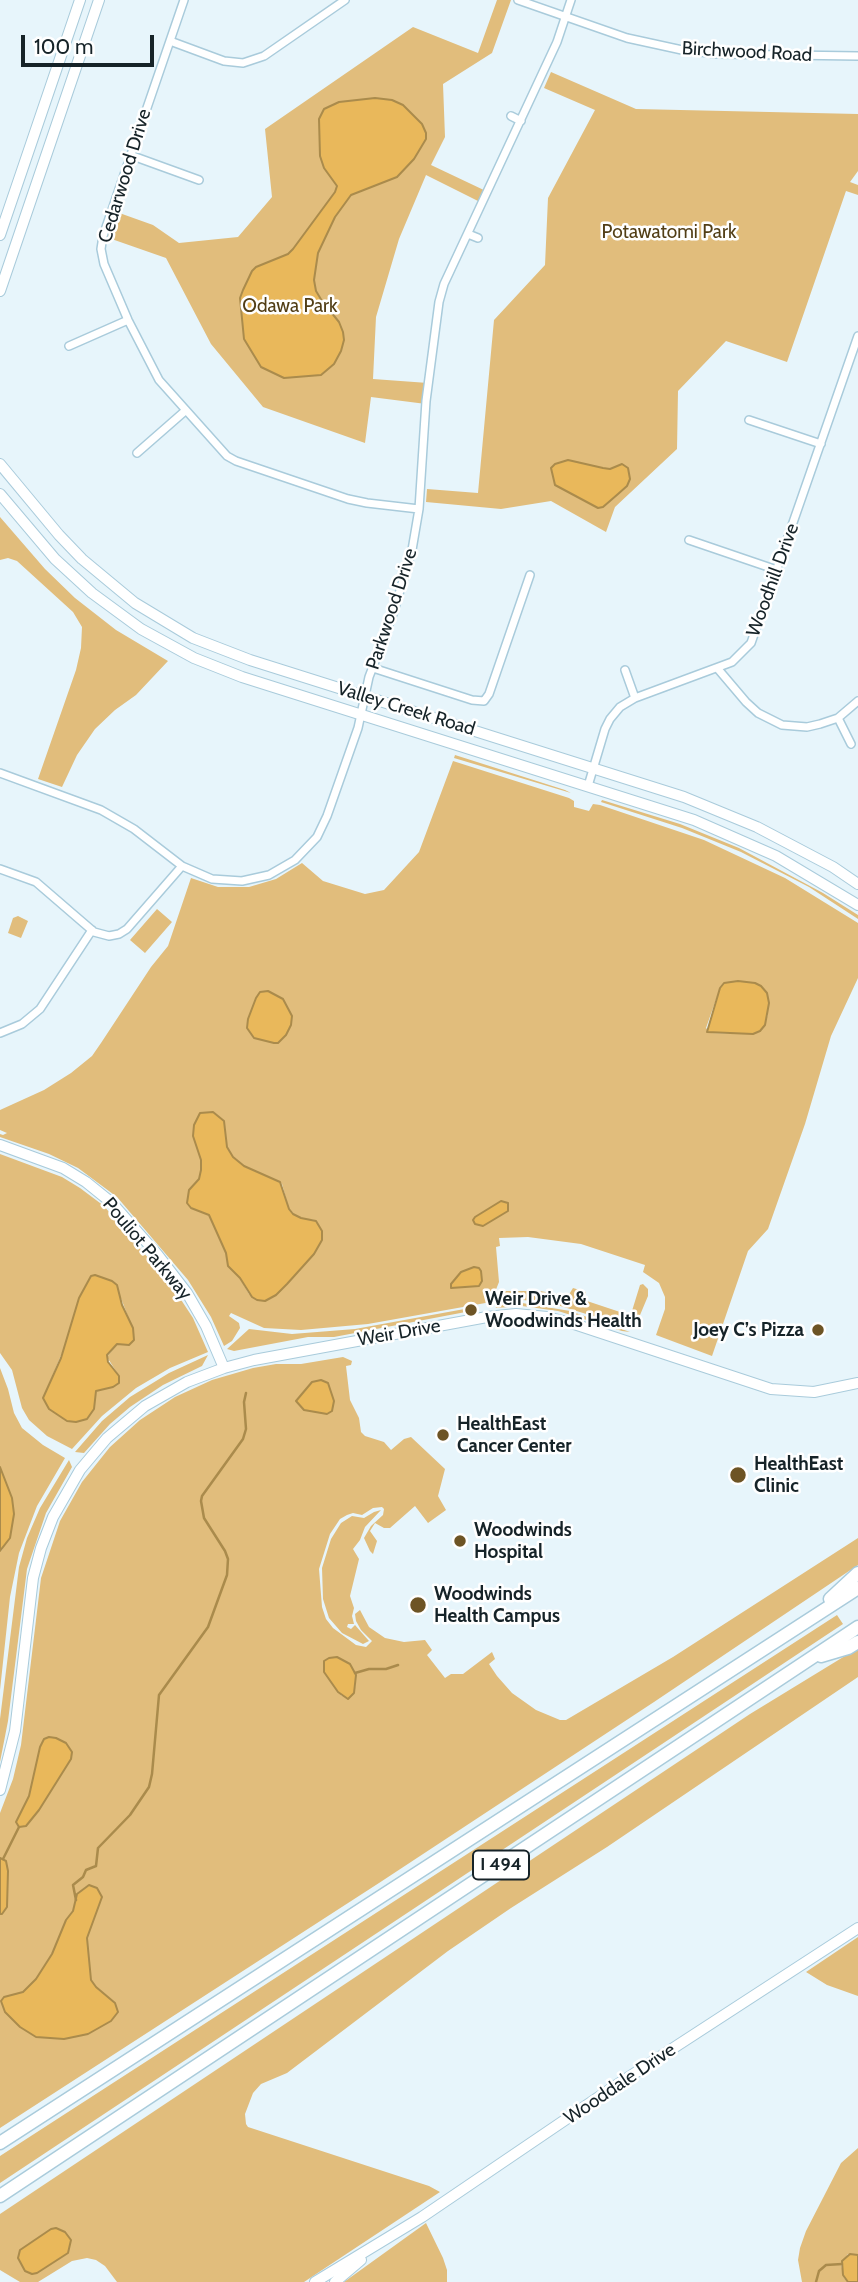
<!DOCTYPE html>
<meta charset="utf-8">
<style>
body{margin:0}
#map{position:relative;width:858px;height:2282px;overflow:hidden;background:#e7f5fb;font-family:Cabin,sans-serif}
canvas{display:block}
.scale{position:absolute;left:21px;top:35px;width:133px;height:32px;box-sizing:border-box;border:4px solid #162328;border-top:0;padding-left:9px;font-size:21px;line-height:24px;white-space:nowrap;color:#162328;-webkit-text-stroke:5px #fff;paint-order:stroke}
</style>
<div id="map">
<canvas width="858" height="2282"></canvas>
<div class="scale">100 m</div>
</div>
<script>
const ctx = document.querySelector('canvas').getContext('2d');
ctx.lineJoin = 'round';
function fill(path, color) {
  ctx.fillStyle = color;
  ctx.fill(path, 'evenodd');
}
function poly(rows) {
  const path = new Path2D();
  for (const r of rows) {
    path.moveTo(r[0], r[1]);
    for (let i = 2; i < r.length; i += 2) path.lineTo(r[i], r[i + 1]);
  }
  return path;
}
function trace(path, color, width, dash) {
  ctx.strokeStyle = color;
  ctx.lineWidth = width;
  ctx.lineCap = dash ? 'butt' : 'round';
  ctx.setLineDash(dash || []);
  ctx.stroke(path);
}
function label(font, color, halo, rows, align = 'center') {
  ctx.font = font + ' Cabin,sans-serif';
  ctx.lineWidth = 5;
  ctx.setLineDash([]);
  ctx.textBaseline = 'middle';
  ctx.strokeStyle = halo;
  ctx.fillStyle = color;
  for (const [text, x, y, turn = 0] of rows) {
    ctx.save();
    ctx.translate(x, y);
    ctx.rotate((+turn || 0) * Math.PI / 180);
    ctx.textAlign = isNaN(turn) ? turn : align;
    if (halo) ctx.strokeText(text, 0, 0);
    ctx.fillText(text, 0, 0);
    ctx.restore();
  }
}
fill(poly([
 [497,0,511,0,492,53,443,84,445,137,431,165,488,192,482,203,426,175,399,239,376,317,373,379,428,383,426,404,371,397,365,443,263,407,211,344,166,258,103,236,111,210,153,225,179,243,238,237,272,197,265,129,413,27,478,53],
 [551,72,636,109,858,114,858,171,850,182,858,185,858,195,846,191,787,362,726,341,678,391,677,449,615,507,606,532,551,501,501,509,426,502,427,489,478,493,494,320,545,265,548,198,595,110,544,88],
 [0,517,45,569,75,598,116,630,168,661,136,695,115,710,95,729,77,755,62,787,38,779,76,670,81,648,82,627,73,612,17,561,8,558,0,560],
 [455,755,565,790,571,793,454,758],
 [453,761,569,798,574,801,574,807,589,811,593,804,600,805,704,840,785,878,858,923,858,978,831,1036,805,1124,768,1229,748,1251,712,1356,656,1335,665,1309,665,1297,659,1283,643,1272,645,1265,581,1244,528,1237,499,1238,500,1246,496,1247,499,1282,491,1302,368,1324,301,1330,264,1328,231,1313,229,1316,239,1323,240,1328,232,1341,224,1346,211,1317,188,1280,117,1197,78,1168,49,1154,0,1137,0,1134,3,1135,7,1133,0,1130,0,1110,44,1090,71,1073,92,1056,101,1043,151,967,168,946,191,878,218,887,249,887,276,879,302,863,323,881,365,894,384,890,419,852],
 [738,981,761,986,767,993,768,1013,765,1025,753,1034,711,1033,706,1028,720,988,725,983],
 [276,1180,282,1184,289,1209,294,1214,301,1218,314,1220,314,1254,287,1284,276,1295,265,1301,249,1294,241,1280],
 [602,800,680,824,739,848,823,893,858,915,858,919,809,887,741,852,682,828,601,802],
 [157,909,172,922,145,953,130,940],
 [18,916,28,921,21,938,8,933,13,918],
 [0,1154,62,1177,80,1188,104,1206,172,1286,193,1318,208,1352,170,1368,136,1388,102,1416,72,1449,47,1436,29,1420,22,1408,12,1370,0,1353],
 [91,1276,97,1276,115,1283,129,1319,129,1345,117,1344,107,1357,119,1376,107,1388,96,1391,94,1409,45,1393,65,1346,79,1298],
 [643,1284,648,1289,648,1296,635,1327,631,1328,627,1327,640,1285],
 [573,1288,586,1292,584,1300,629,1315,625,1326,554,1304,523,1300,495,1301,501,1291,540,1291,568,1296],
 [522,1303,570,1311,630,1332,622,1331,558,1311,522,1306,496,1308,495,1304],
 [470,1308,471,1311,334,1337,308,1337,234,1351,227,1349,249,1329,292,1334,355,1329],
 [208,1355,202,1366,163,1385,130,1407,110,1424,84,1453,75,1452,102,1421,130,1397,169,1373],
 [343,1357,352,1361,351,1365,346,1366,350,1400,359,1418,361,1432,365,1436,384,1442,391,1450,404,1439,411,1437,445,1469,438,1496,446,1510,428,1523,415,1506,390,1528,384,1528,375,1523,370,1531,377,1541,373,1554,370,1551,364,1538,371,1526,383,1515,384,1509,382,1507,373,1508,362,1515,353,1513,347,1515,340,1519,330,1534,319,1569,322,1607,326,1619,333,1628,356,1645,366,1647,372,1641,361,1630,356,1621,355,1614,360,1610,369,1627,385,1638,404,1642,425,1640,432,1650,427,1655,445,1678,451,1674,463,1674,492,1652,495,1659,489,1664,497,1676,512,1693,536,1710,560,1720,566,1720,673,1657,858,1538,858,1565,654,1702,379,1883,0,2128,0,1813,13,1779,21,1745,41,1578,60,1521,82,1482,110,1447,140,1420,175,1397,212,1380,253,1368,276,1364,301,1364],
 [337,1657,350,1664,356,1681,354,1693,342,1696,326,1675,324,1663],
 [0,1368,8,1389,14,1413,22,1428,43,1445,65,1458,37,1506,19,1553,10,1597,0,1690,0,1551,2,1550,14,1514,12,1498,0,1467],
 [69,1460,72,1467,46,1513,27,1569,8,1721,0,1762,0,1719,19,1567,27,1538,40,1508],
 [381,1510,365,1527,360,1540,353,1549,359,1559,350,1596,354,1608,352,1616,354,1624,348,1624,347,1627,351,1629,355,1625,369,1641,363,1644,342,1633,329,1618,323,1599,322,1568,331,1539,341,1523,352,1516,364,1518,374,1512],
 [837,1615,843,1624,0,2183,0,2156],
 [858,1648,858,1677,607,1847,511,1908,448,1951,287,2073,261,2084,253,2093,245,2114,246,2124,248,2127,429,2186,440,2192,304,2282,117,2282,105,2266,96,2260,87,2258,72,2261,38,2282,20,2282,0,2270,0,2214,750,1714],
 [858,1937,858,1996,827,1985,806,1972],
 [858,2148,858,2255,848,2254,841,2264,844,2278,848,2282,802,2282,798,2260,800,2248,806,2231,841,2163],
 [426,2223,443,2258,447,2270,447,2282,344,2282]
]), '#e1bd7c');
const water = poly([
 [375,98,392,100,403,105,422,124,426,133,426,139,414,159,397,177,351,195,335,217,318,253,314,280,316,291,322,301,339,322,343,332,344,340,341,351,334,364,321,375,284,378,261,367,244,339,240,298,243,290,252,271,256,267,288,254,293,249,335,192,337,186,324,168,320,156,319,119,324,109,339,102,375,98],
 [568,460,603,468,610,469,622,464,628,468,630,479,627,486,618,494,603,507,598,508,555,485,551,468,555,464,568,460],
 [738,981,755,983,761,986,767,993,769,1003,765,1025,760,1031,753,1034,707,1032,720,988,724,983,738,981],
 [268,991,283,999,292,1016,291,1025,286,1035,278,1043,274,1043,254,1038,247,1028,248,1019,256,998,260,992,268,991],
 [213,1112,224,1121,227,1147,233,1157,244,1166,280,1182,289,1209,293,1214,301,1218,316,1221,322,1231,322,1240,314,1254,287,1284,276,1295,265,1301,257,1300,252,1297,240,1278,228,1266,226,1253,209,1215,191,1208,187,1203,189,1190,199,1179,201,1170,201,1160,193,1136,194,1125,200,1113,213,1112],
 [501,1201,508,1203,508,1211,483,1226,475,1224,473,1220,475,1217,501,1201],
 [474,1267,479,1268,481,1271,482,1281,479,1286,451,1288,451,1284,461,1272,474,1267],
 [95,1275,112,1281,117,1285,122,1305,133,1328,134,1340,129,1345,117,1344,107,1355,108,1362,119,1376,119,1383,113,1387,96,1391,94,1409,87,1419,76,1422,67,1421,49,1409,43,1398,61,1358,79,1298,91,1276,95,1275],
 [321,1380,328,1383,334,1401,332,1411,327,1414,304,1410,296,1401,312,1382,321,1380],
 [0,1467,12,1498,14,1514,10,1538,0,1551,0,1467],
 [337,1657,350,1664,356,1675,354,1693,348,1699,338,1692,324,1672,324,1661,329,1658,337,1657],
 [49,1737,56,1738,66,1743,72,1752,71,1759,39,1810,26,1826,19,1827,16,1822,29,1796,40,1747,44,1739,49,1737],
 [0,1858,6,1861,8,1871,7,1907,2,1914,0,1914,0,1858],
 [89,1885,97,1888,102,1897,87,1938,91,1980,96,1987,115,2003,118,2012,111,2021,88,2034,64,2039,36,2037,20,2027,5,2012,1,2001,4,1997,23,1992,36,1979,52,1954,66,1920,73,1911,77,1894,89,1885],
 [56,2228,65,2232,71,2240,68,2253,37,2273,32,2274,25,2271,18,2258,20,2250,51,2229,56,2228],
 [850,2254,858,2255,858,2282,848,2282,843,2275,842,2261,850,2254]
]);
fill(water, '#e9b85b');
trace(water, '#aa8b4c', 2);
trace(poly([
 [355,1673,369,1669,386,1669,398,1665],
 [3,1859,19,1827],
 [76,1900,73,1885,83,1877,86,1870,96,1866,98,1848,130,1815,149,1787,152,1774,159,1695,208,1627,227,1575,228,1559,225,1551,204,1518,201,1501,202,1496,243,1439,246,1429,244,1402,246,1393],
 [816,2282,819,2271,826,2265,842,2264]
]), '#aa8b4c', 2.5);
const street = poly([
 [184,0,103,236,101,249,104,264,128,320,159,380,227,456,236,461,348,499,367,503,419,509],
 [518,0,627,38,682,50,718,54,858,56],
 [170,41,224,61,243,63,264,56,345,0],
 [511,116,521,121],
 [130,155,199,180],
 [468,234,478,238],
 [69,346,128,320],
 [749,420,821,444],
 [137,453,185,411],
 [689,540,777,570],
 [373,668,472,700,484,701,489,694,530,575],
 [718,669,746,702,758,713,782,725,807,727,820,724,838,718,858,701],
 [625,670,635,698],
 [838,718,851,744],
 [0,773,101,810,134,829,182,866,212,879,242,881,269,875,295,860,317,837,327,816,358,728,369,677,393,614,412,550,419,509,426,401,439,302,444,284,557,42,571,0],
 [588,786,605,729,610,719,620,707,635,698,732,662,751,643,858,336],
 [0,869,36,882,94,932,109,936,119,934,127,929,182,866],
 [0,1033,22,1024,40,1009,92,930]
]);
const secondary = poly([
 [0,235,80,0],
 [0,291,99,0],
 [0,464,59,535,82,559,135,603,193,638,250,660,684,797,757,827,833,867,858,884],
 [0,494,55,559,92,593,141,629,194,658,242,677,694,820,776,856,858,905],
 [0,1145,63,1168,86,1182,112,1203,157,1254,187,1293,206,1326,224,1368],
 [0,1790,15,1731,33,1578,41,1548,53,1517,80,1470,107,1438,145,1406,187,1382,224,1368,254,1360,487,1317,516,1314,547,1317,571,1323,771,1389,814,1392,858,1383],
 [315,2282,422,2217,615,2086,858,1928],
 [335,2282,361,2260]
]);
const highway = poly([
 [830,1599,858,1573],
 [821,1656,848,1648,858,1642],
 [0,2143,858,1588],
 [0,2196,858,1627]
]);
trace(street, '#a9cbdb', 10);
trace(secondary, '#a9cbdb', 12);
trace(highway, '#a9cbdb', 15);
trace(street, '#fff', 7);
trace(secondary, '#fff', 10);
trace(highway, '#fff', 12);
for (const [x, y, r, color] of [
 [471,1310,7,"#6d5425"],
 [818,1330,7,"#6d5425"],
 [443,1435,7,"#6d5425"],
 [738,1475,9,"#6d5425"],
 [460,1541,7,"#6d5425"],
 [418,1605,9,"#6d5425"]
]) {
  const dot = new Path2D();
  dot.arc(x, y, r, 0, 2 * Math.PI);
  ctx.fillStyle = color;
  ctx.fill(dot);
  trace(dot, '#fff', 2.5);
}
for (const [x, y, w] of [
 [501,1865,56]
]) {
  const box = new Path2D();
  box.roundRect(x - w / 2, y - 14.5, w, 29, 5);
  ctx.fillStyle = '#fff';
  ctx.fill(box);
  trace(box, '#162328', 2);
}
label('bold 18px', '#162328', null, [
 ["I 494",501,1865]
]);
label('19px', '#162328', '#fff', [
 ["Birchwood Road",747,52,3],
 ["Cedarwood Drive",125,176,-73],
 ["Woodhill Drive",773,580,-70],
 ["Parkwood Drive",392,609,-72],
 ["Valley Creek Road",406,709,17],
 ["Pouliot Parkway",147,1249,50],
 ["Weir Drive",399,1333,-10],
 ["Wooddale Drive",620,2084,-34]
]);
label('19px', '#523e16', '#fff', [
 ["Potawatomi Park",669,232],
 ["Odawa Park",290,306]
]);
label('bold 19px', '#162328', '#fff', [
 ["Weir Drive &",485,1299],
 ["Woodwinds Health",485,1321],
 ["Joey C’s Pizza",804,1330,"right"],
 ["HealthEast",457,1424],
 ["Cancer Center",457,1446],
 ["HealthEast",754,1464],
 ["Clinic",754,1486],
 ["Woodwinds",474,1530],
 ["Hospital",474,1552],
 ["Woodwinds",434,1594],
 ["Health Campus",434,1616]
], 'left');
</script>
